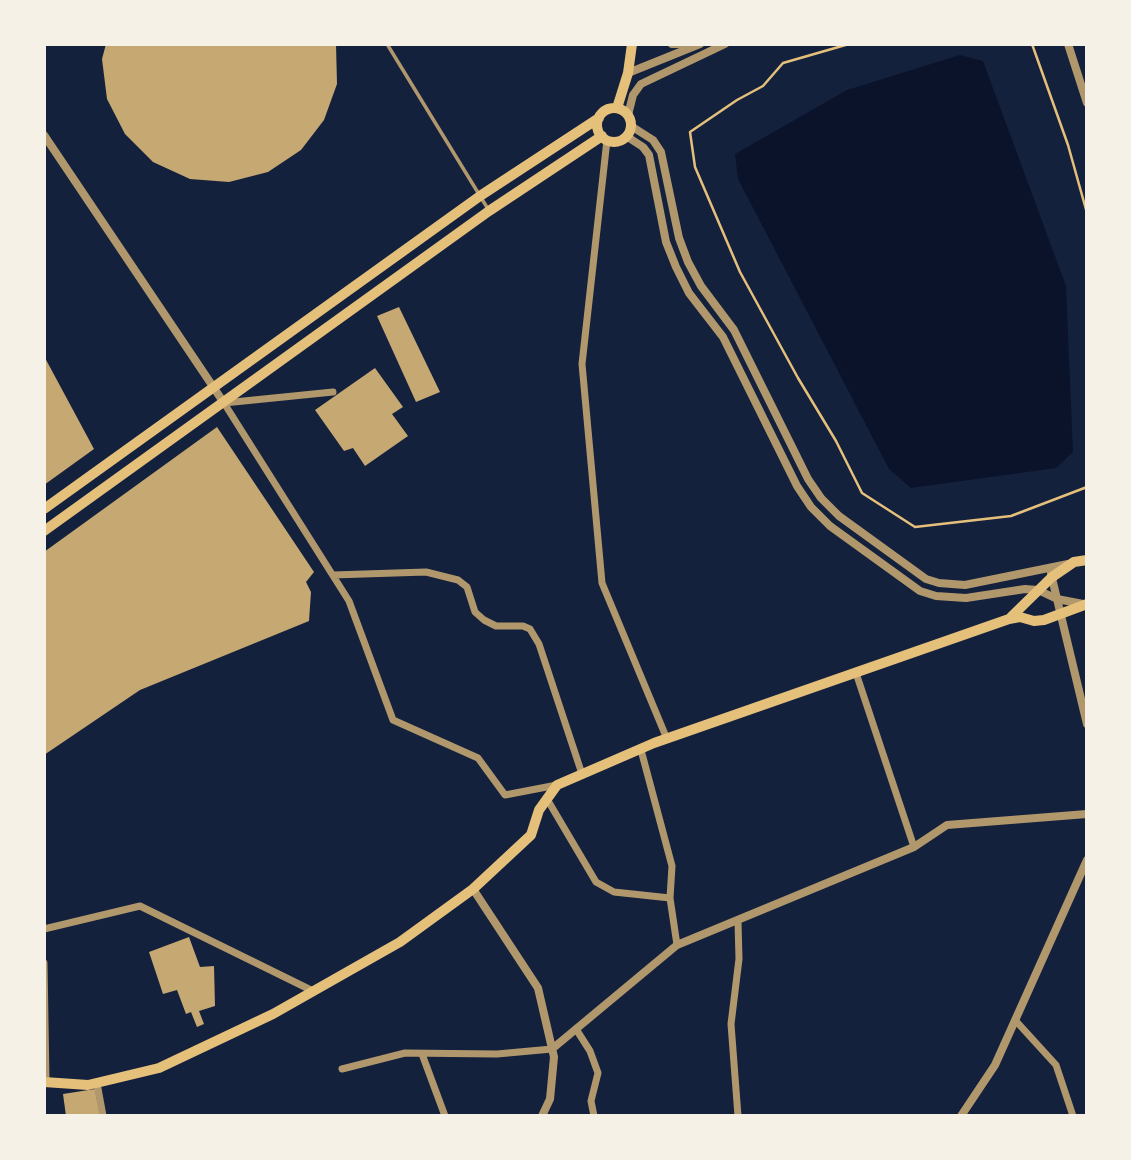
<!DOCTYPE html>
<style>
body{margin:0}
#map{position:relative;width:1131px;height:1160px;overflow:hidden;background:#14213d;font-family:Ubuntu,sans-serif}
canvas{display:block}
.frame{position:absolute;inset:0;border:46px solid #f6f1e7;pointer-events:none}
</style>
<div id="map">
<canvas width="1131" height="1160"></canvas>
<div class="frame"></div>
</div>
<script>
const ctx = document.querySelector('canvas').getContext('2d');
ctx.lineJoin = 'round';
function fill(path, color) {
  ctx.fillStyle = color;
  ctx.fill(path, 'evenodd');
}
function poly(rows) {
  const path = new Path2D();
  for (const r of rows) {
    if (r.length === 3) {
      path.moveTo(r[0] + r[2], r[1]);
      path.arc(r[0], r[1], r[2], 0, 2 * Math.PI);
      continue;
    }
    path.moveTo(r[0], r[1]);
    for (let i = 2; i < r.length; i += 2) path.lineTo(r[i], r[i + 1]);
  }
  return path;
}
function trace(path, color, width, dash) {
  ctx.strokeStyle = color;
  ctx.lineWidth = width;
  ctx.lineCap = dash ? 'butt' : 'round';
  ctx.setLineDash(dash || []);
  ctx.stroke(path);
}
fill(poly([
 [960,55,983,61,1066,286,1073,452,1056,468,911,488,889,469,738,179,735,154,847,90]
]), '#0b132b');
fill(poly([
 [106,44,336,44,337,84,324,120,301,150,268,172,229,182,190,179,153,162,125,134,107,99,102,59],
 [399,307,440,392,416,402,377,316],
 [44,356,94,449,44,485],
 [375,368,403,407,392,414,408,436,365,466,353,448,344,451,315,410],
 [217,427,314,572,306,582,311,592,309,621,140,690,44,755,44,552],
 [189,937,200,967,214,966,215,1006,199,1011,204,1024,197,1027,191,1012,186,1014,177,990,163,994,149,952],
 [95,1089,100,1116,66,1116,63,1094]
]), '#c6a872');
trace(poly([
 [849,44,783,63,763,86,737,100,690,132,695,167,740,272,798,378,836,441,862,493,915,527,1011,516,1087,487],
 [1032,44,1068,145,1087,213]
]), '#e5c07b', 2.5);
trace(poly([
 [387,44,488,209]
]), '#b1986c', 3.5);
trace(poly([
 [607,140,582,364,602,583,667,739],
 [333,392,224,403,349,601,393,720,478,758,505,795,557,785],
 [333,575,426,572,458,580,467,587,475,612,484,620,496,626,523,626,530,629,539,644,582,774],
 [856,673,914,847],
 [641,750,672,866,670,898,677,945],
 [547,799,596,882,614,892,670,898],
 [738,922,739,959,731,1024,738,1116],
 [44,929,140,906,313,991],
 [44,963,46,1081],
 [1015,1020,1056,1065,1073,1116],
 [576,1029,590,1051,598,1073,591,1101,594,1116],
 [422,1054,445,1116],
 [342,1069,405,1053,497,1054,552,1049],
 [97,1083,103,1116]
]), '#b1986c', 7);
trace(poly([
 [672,44,688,44],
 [1068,44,1087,103],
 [628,73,700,44],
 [628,115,633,95,641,84,725,44],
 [631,126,653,140,661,152,679,238,688,262,701,286,734,330,808,479,821,498,839,516,926,579,939,583,965,585,1068,564],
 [44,135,224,403],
 [626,136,643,147,649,155,666,242,676,267,689,293,723,337,797,486,811,507,830,526,920,591,936,596,966,598,1025,589,1038,590,1057,599,1083,604],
 [1051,574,1087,724],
 [473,889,538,988,554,1057,550,1099,542,1116],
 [552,1049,677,945,914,847,947,825,1087,814],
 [961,1116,995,1065,1087,860]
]), '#b1986c', 8);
trace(poly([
 [1011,617,1052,577,1074,562,1087,560],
 [44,1082,88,1085,159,1068,273,1014,400,942,473,889,531,835,539,810,557,785,654,743,1009,619,1020,617,1034,621,1044,620,1087,604]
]), '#e5c07b', 10);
trace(poly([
 [617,108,628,73,632,44],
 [614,125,17],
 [44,509,480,196,599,118],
 [44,531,489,211,602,136]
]), '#e5c07b', 10);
</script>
